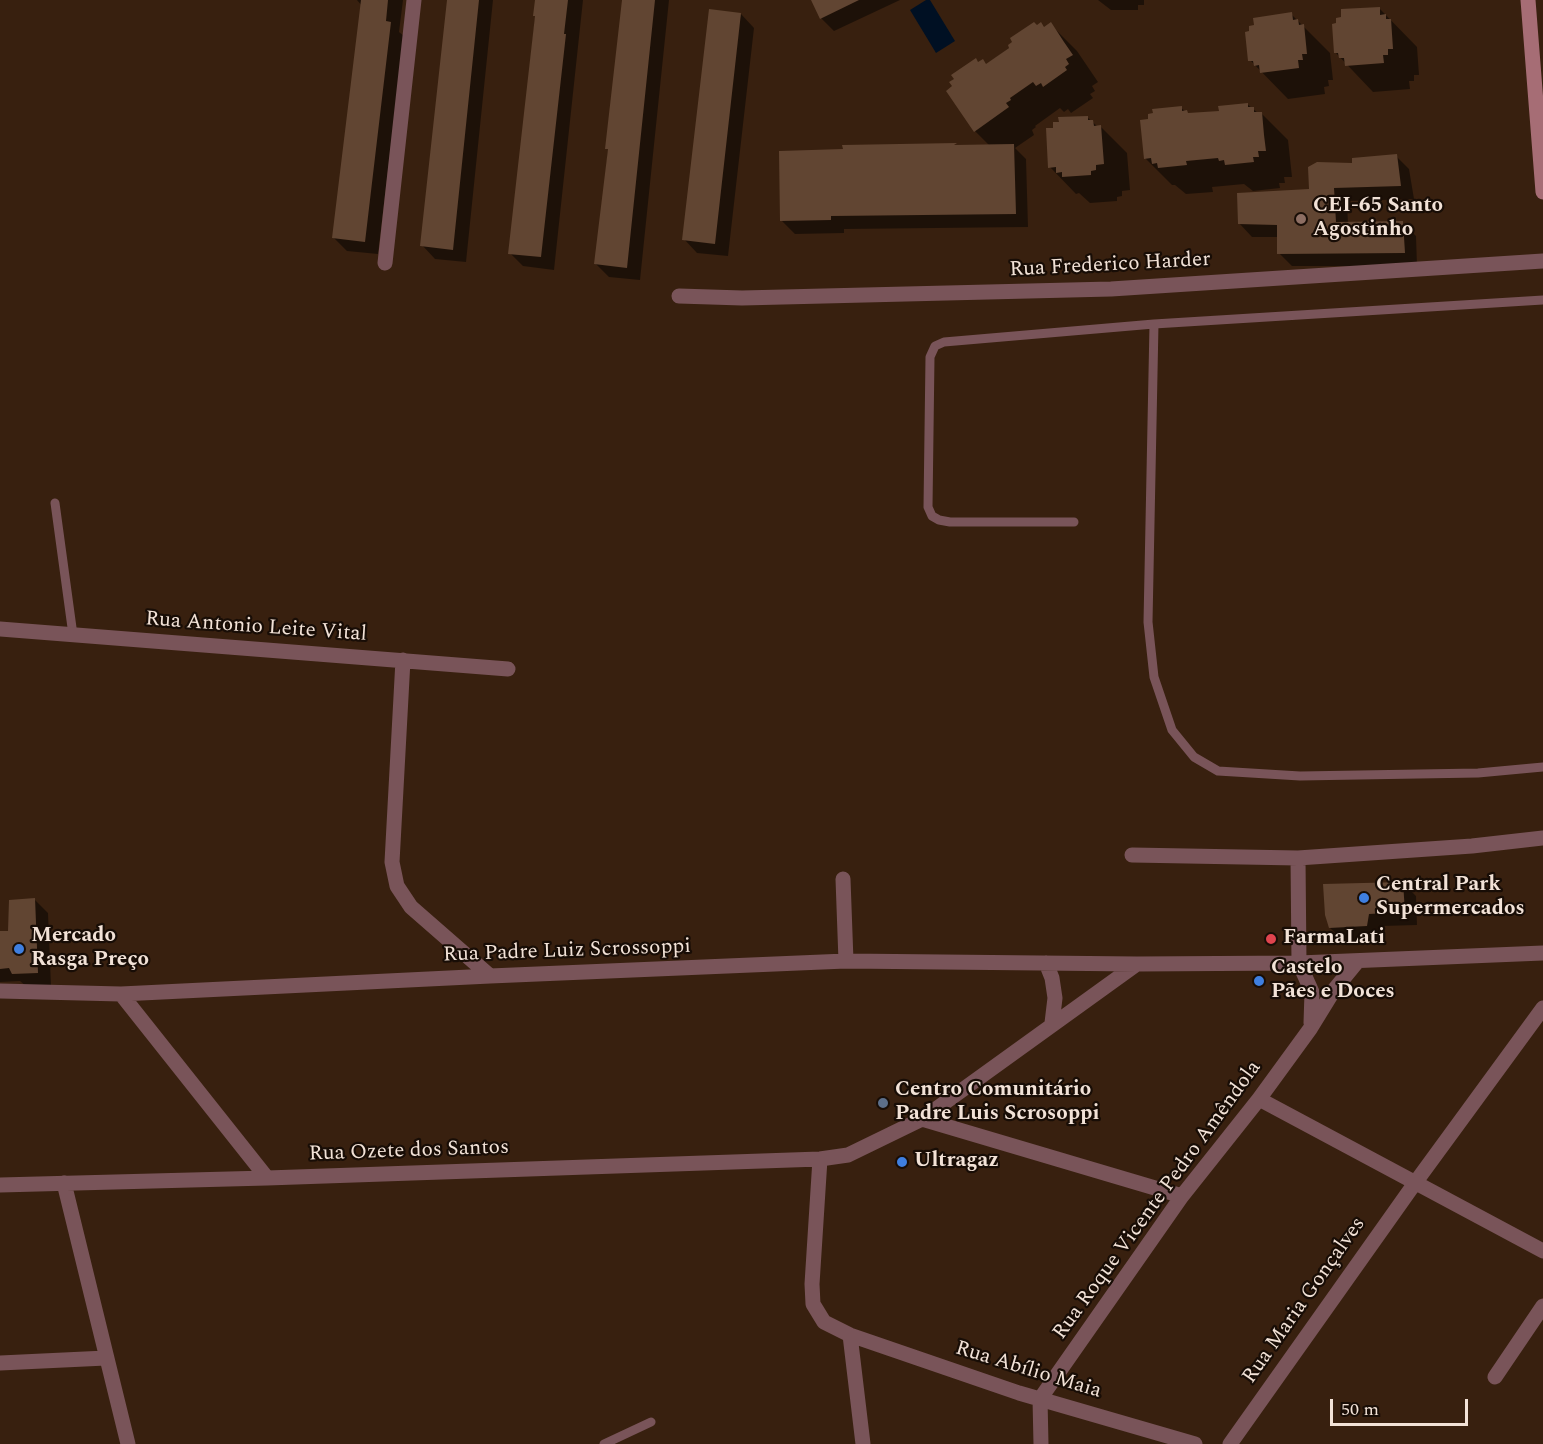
<!DOCTYPE html>
<meta charset="utf-8">
<style>
body{margin:0}
#map{position:relative;width:1543px;height:1444px;overflow:hidden;background:#38200f;font-family:Spectral,serif}
canvas{display:block}
.scale{position:absolute;left:1330px;top:1399px;width:138px;height:27px;box-sizing:border-box;border:3px solid #f2e2d7;border-top:0;padding-left:8px;font-size:18px;line-height:21px;white-space:nowrap;color:#f2e2d7;-webkit-text-stroke:4px #180d06;paint-order:stroke}
</style>
<div id="map">
<canvas width="1543" height="1444"></canvas>
<div class="scale">50 m</div>
</div>
<script>
const ctx = document.querySelector('canvas').getContext('2d');
ctx.lineJoin = 'round';
function fill(path, color) {
  ctx.fillStyle = color;
  ctx.fill(path, 'evenodd');
}
function poly(rows) {
  const path = new Path2D();
  for (const r of rows) {
    path.moveTo(r[0], r[1]);
    for (let i = 2; i < r.length; i += 2) path.lineTo(r[i], r[i + 1]);
  }
  return path;
}
function trace(path, color, width, dash) {
  ctx.strokeStyle = color;
  ctx.lineWidth = width;
  ctx.lineCap = dash ? 'butt' : 'round';
  ctx.setLineDash(dash || []);
  ctx.stroke(path);
}
function label(font, color, halo, rows, align = 'center') {
  ctx.font = font + ' Spectral,serif';
  ctx.lineWidth = 4.5;
  ctx.setLineDash([]);
  ctx.textBaseline = 'middle';
  ctx.strokeStyle = halo;
  ctx.fillStyle = color;
  for (const [text, x, y, turn = 0] of rows) {
    ctx.save();
    ctx.translate(x, y);
    ctx.rotate((+turn || 0) * Math.PI / 180);
    ctx.textAlign = isNaN(turn) ? turn : align;
    if (halo) ctx.strokeText(text, 0, 0);
    ctx.fillText(text, 0, 0);
    ctx.restore();
  }
}
fill(poly([
 [926,0,930,0,955,41,936,53,910,10]
]), '#001023');
fill(poly([
 [357,0,403,0,399,32,404,36,378,254,347,251,334,238,362,6],
 [448,0,493,0,466,262,435,259,422,245],
 [537,0,583,0,554,270,523,266,510,253],
 [624,0,669,0,640,280,609,277,596,264],
 [813,0,900,0,834,31,821,18],
 [1098,0,1144,0,1144,5,1138,5,1138,10,1111,10],
 [1379,8,1417,47,1419,75,1414,75,1414,81,1409,81,1410,89,1373,92,1335,52],
 [741,14,754,28,728,256,697,253,684,239],
 [1291,14,1330,53,1333,80,1328,80,1329,86,1324,87,1325,94,1288,99,1250,60],
 [1050,24,1077,51,1098,82,1092,86,1095,91,1090,94,1093,98,1071,113,1068,109,1064,112,1060,108,1035,126,1036,127,1032,130,1034,135,1015,148,1026,159,1028,227,844,229,844,233,795,234,782,221,990,146,975,131,979,64,986,65,1037,27,1045,28],
 [1247,104,1258,113,1261,113,1288,140,1292,177,1284,177,1285,183,1279,183,1280,188,1253,191,1244,184,1212,187,1213,192,1186,194,1175,185,1172,185,1145,158,1181,108,1190,115,1220,112],
 [1087,117,1098,127,1101,127,1127,153,1130,190,1122,191,1122,196,1117,197,1117,201,1090,203,1079,193,1076,194,1050,167,1055,129],
 [1396,156,1409,169,1414,199,1347,201,1348,224,1402,222,1416,236,1417,266,1292,266,1279,253,1278,237,1252,237,1239,223,1310,191,1354,165],
 [1403,883,1416,896,1417,925,1382,926,1380,939,1344,941,1330,928],
 [35,900,48,913,51,986,27,987,20,981,0,982,0,932,9,932]
]), '#0007');
fill(poly([
 [361,0,388,0,386,21,391,22,365,242,332,238],
 [447,0,479,0,453,250,420,246],
 [535,0,568,0,564,34,566,34,541,257,508,254,535,16,533,16],
 [622,0,655,0,627,268,594,264,608,149,605,149],
 [811,0,859,0,820,19],
 [1380,7,1380,15,1386,14,1386,19,1391,19,1393,49,1388,49,1388,55,1383,55,1384,63,1345,66,1344,58,1339,58,1338,53,1334,53,1332,24,1336,23,1336,18,1341,17,1341,9],
 [709,9,741,13,715,244,682,240],
 [1292,12,1293,20,1298,19,1299,25,1304,24,1307,54,1302,54,1303,60,1298,60,1299,68,1260,73,1259,65,1254,66,1253,61,1248,61,1245,32,1249,31,1249,26,1254,25,1253,18],
 [1034,22,1037,25,1041,22,1044,27,1051,22,1064,42,1073,55,1066,59,1069,64,1065,67,1067,70,1043,87,1041,83,1036,86,1033,82,1010,98,1011,100,1006,103,1009,107,974,132,946,91,952,86,949,82,954,79,951,75,976,58,978,62,983,59,986,64,1009,48,1008,45,1012,42,1010,38],
 [1248,103,1248,107,1254,107,1254,112,1262,112,1264,135,1266,151,1258,151,1259,157,1253,157,1254,162,1225,165,1224,160,1219,161,1218,158,1186,161,1187,165,1158,168,1157,163,1152,164,1151,158,1144,159,1140,120,1148,119,1148,114,1153,113,1152,109,1182,106,1182,111,1187,110,1188,113,1219,111,1218,106],
 [1088,116,1088,120,1093,120,1094,126,1101,125,1104,164,1096,165,1096,170,1091,171,1091,175,1062,177,1062,172,1056,173,1056,167,1048,168,1046,128,1053,128,1053,122,1059,122,1058,117],
 [957,143,954,145,1014,144,1016,214,831,216,831,220,780,221,779,151,843,149,842,145],
 [1397,154,1401,186,1334,188,1336,222,1403,221,1405,253,1277,254,1277,225,1238,224,1237,193,1309,189,1308,167,1317,162,1352,163,1352,158],
 [1403,882,1405,912,1369,914,1367,926,1329,928,1325,915,1323,884],
 [35,898,38,973,12,974,9,968,0,969,0,931,8,931,9,900]
]), '#614532');
trace(poly([
 [1154,324,1148,622,1154,677,1172,730,1194,757,1218,771,1300,776,1478,773,1543,767],
 [55,503,73,635],
 [1074,522,950,522,939,520,932,516,928,507,930,357,935,346,944,342,1154,324,1543,300],
 [604,1444,651,1422]
]), '#795459', 9);
trace(poly([
 [385,263,414,0],
 [679,296,742,298,1111,289,1543,261],
 [0,629,508,669],
 [403,660,392,862,397,886,411,907,490,976],
 [1132,855,1298,858,1472,846,1543,838],
 [1298,858,1299,963,1312,992,1311,1023],
 [843,879,846,961],
 [1046,963,1052,978,1055,998,1052,1023],
 [0,991,121,994,490,976,846,961,1137,964,1299,963,1543,953],
 [121,994,267,1178],
 [1259,1099,1543,1251],
 [922,1119,1182,1196],
 [820,1159,812,1284,813,1304,824,1322,850,1335,1019,1393,1195,1444],
 [64,1183,128,1444],
 [0,1185,267,1178,820,1159,848,1155,922,1119,1137,964],
 [850,1335,863,1444],
 [0,1363,106,1358],
 [1495,1377,1543,1306],
 [1041,1444,1040,1399,1182,1196,1259,1099,1310,1029,1334,990,1357,962],
 [1230,1444,1415,1183,1543,1008]
]), '#795459', 15);
trace(poly([
 [1528,0,1543,192]
]), '#a66d75', 15);
for (const [x, y, r, color] of [
 [1301,219,6,"#8d6e63"],
 [1364,898,6,"#3f7fe0"],
 [1271,939,6,"#e0444e"],
 [19,949,6,"#3f7fe0"],
 [1259,981,6,"#3f7fe0"],
 [883,1103,6,"#5c6f8a"],
 [902,1162,6,"#3f7fe0"]
]) {
  const dot = new Path2D();
  dot.arc(x, y, r, 0, 2 * Math.PI);
  ctx.fillStyle = color;
  ctx.fill(dot);
  trace(dot, '#180d06', 2);
}
label('bold 21px', '#f2e2d7', '#180d06', [
 ["CEI-65 Santo",1313,207],
 ["Agostinho",1313,231],
 ["Central Park",1376,886],
 ["Supermercados",1376,910],
 ["Mercado",31,937],
 ["Rasga Preço",31,961],
 ["FarmaLati",1283,939],
 ["Castelo",1271,969],
 ["Pães e Doces",1271,993],
 ["Centro Comunitário",895,1091],
 ["Padre Luis Scrosoppi",895,1115],
 ["Ultragaz",914,1162]
], 'left');
label('21px', '#f2e2d7', '#180d06', [
 ["Rua Frederico Harder",1110,266,-3],
 ["Rua Antonio Leite Vital",256,628,4],
 ["Rua Padre Luiz Scrossoppi",567,952,-2],
 ["Rua Ozete dos Santos",409,1152,-2],
 ["Rua Roque Vicente Pedro Amêndola",1158,1201,-54],
 ["Rua Maria Gonçalves",1305,1301,-55],
 ["Rua Abílio Maia",1028,1371,17]
]);
</script>
